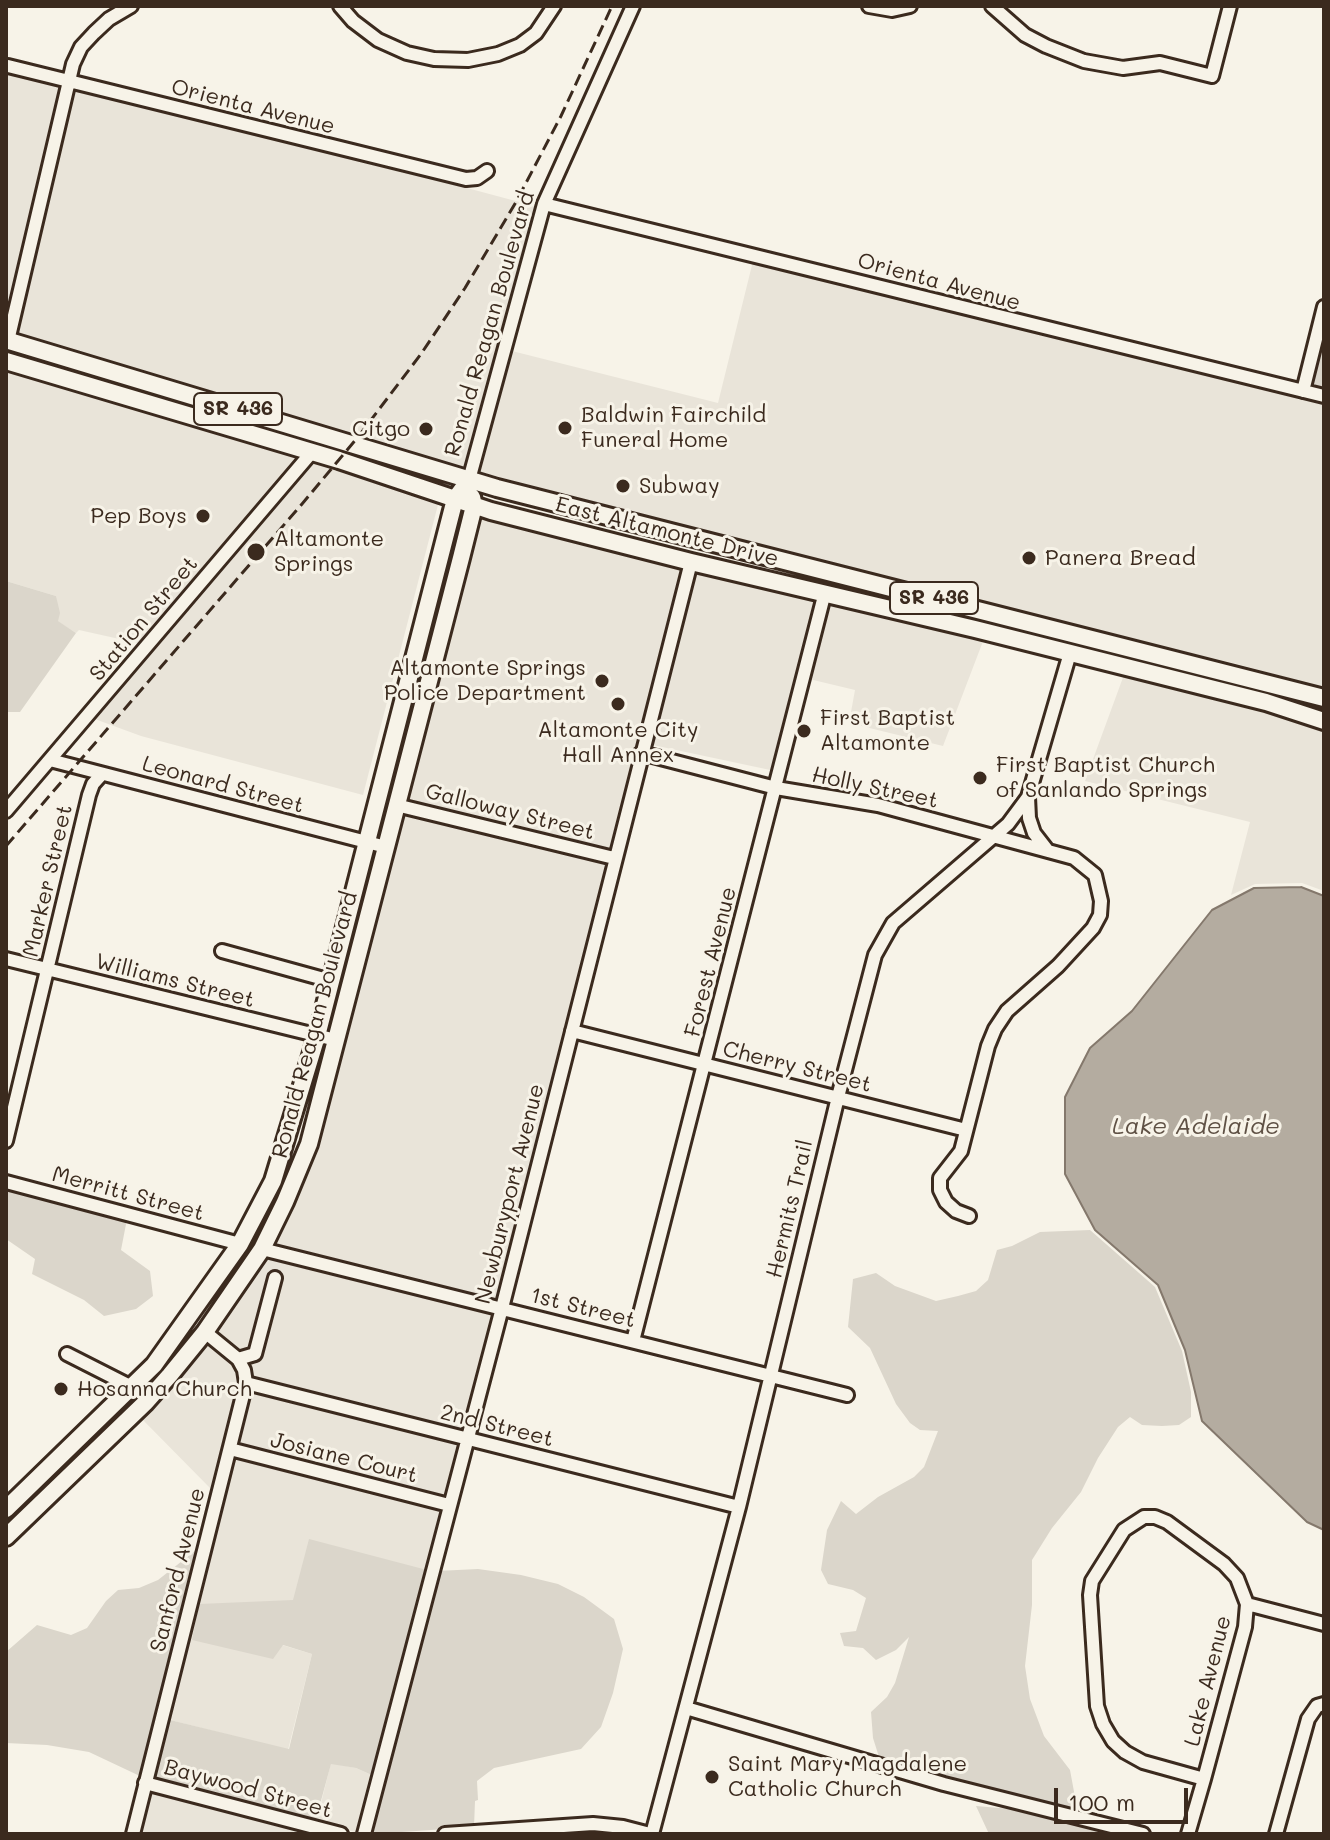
<!DOCTYPE html>
<style>
body{margin:0}
#map{position:relative;width:1330px;height:1840px;overflow:hidden;background:#f7f3e8;font-family:Mali,sans-serif}
canvas{display:block}
.frame{position:absolute;inset:0;border:8px solid #3b2a1e;pointer-events:none}
.scale{position:absolute;left:1054px;top:1788px;width:134px;height:36px;box-sizing:border-box;border:4px solid #3b2a1e;border-top:0;padding-left:10px;font-size:24px;line-height:28px;white-space:nowrap;color:#3b2a1e;-webkit-text-stroke:6px #f7f3e8;paint-order:stroke}
</style>
<div id="map">
<canvas width="1330" height="1840"></canvas>
<div class="frame"></div>
<div class="scale">100 m</div>
</div>
<script>
const ctx = document.querySelector('canvas').getContext('2d');
ctx.lineJoin = 'round';
function fill(path, color) {
  ctx.fillStyle = color;
  ctx.fill(path, 'evenodd');
}
function poly(rows) {
  const path = new Path2D();
  for (const r of rows) {
    path.moveTo(r[0], r[1]);
    for (let i = 2; i < r.length; i += 2) path.lineTo(r[i], r[i + 1]);
  }
  return path;
}
function trace(path, color, width, dash) {
  ctx.strokeStyle = color;
  ctx.lineWidth = width;
  ctx.lineCap = dash ? 'butt' : 'round';
  ctx.setLineDash(dash || []);
  ctx.stroke(path);
}
function label(font, color, halo, rows, align = 'center') {
  ctx.font = font + ' Mali,sans-serif';
  ctx.lineWidth = 6;
  ctx.setLineDash([]);
  ctx.textBaseline = 'middle';
  ctx.strokeStyle = halo;
  ctx.fillStyle = color;
  for (const [text, x, y, turn = 0] of rows) {
    ctx.save();
    ctx.translate(x, y);
    ctx.rotate((+turn || 0) * Math.PI / 180);
    ctx.textAlign = isNaN(turn) ? turn : align;
    if (halo) ctx.strokeText(text, 0, 0);
    ctx.fillText(text, 0, 0);
    ctx.restore();
  }
}
fill(poly([
 [6,71,62,85,6,327],
 [71,88,340,154,538,207,467,468,13,337],
 [753,261,1324,402,1324,690,1303,682,1237,664,1058,622,476,471,508,350,718,403],
 [6,371,301,457,142,644,79,630,76,633,57,621,56,596,6,581],
 [311,460,440,497,363,795,141,736,92,718],
 [477,508,686,560,611,852,405,802],
 [695,562,822,594,775,771,648,744],
 [831,597,985,636,943,746,849,723,855,690,809,679],
 [1125,672,1233,701,1297,719,1324,730,1324,891,1302,883,1255,884,1231,895,1250,822,1085,781],
 [402,812,608,862,499,1302,273,1246,301,1183,382,900],
 [268,1255,497,1312,463,1433,250,1379,246,1362,260,1355,280,1274,271,1272,252,1350,239,1352,215,1333],
 [208,1340,234,1362,240,1372,242,1383,157,1717,210,1488,141,1418],
 [249,1389,460,1443,446,1499,235,1445],
 [233,1455,443,1509,427,1570,282,1645,312,1654,288,1750,166,1719],
 [331,1763,356,1768,374,1776,359,1833,154,1780,321,1803],
 [149,1789,321,1834,137,1834]
]), '#e9e4d9');
fill(poly([
 [1324,326,1324,391,1309,387],
 [6,581,56,596,60,613,58,621,76,633,20,712,6,712],
 [6,1188,127,1219,121,1250,150,1271,153,1296,136,1309,104,1316,84,1300,32,1274,35,1259,6,1239],
 [1090,1230,1155,1287,1182,1351,1191,1392,1191,1417,1179,1425,1162,1426,1142,1425,1130,1417,1118,1427,1098,1458,1081,1492,1052,1528,1032,1560,1032,1605,1025,1666,1030,1699,1044,1736,1070,1770,1075,1797,1074,1811,926,1774,912,1766,879,1757,873,1738,871,1712,887,1697,895,1683,909,1637,896,1650,876,1660,863,1648,844,1646,840,1633,856,1631,866,1598,853,1590,828,1584,821,1570,827,1530,841,1501,856,1514,878,1497,914,1477,924,1467,938,1431,920,1430,910,1423,896,1404,870,1348,848,1327,853,1279,876,1273,895,1286,936,1301,958,1296,976,1291,988,1280,997,1250,1012,1246,1040,1232],
 [309,1539,427,1570,374,1776,356,1768,331,1764,316,1819,151,1779,166,1719,289,1749,312,1654,283,1645,273,1659,192,1640,199,1604,293,1600],
 [196,1550,142,1777,89,1752,47,1745,6,1743,6,1652,37,1625,71,1635,87,1628,106,1601,118,1590,139,1588,158,1580],
 [478,1569,521,1575,558,1584,584,1597,614,1619,623,1649,613,1693,601,1727,581,1749,494,1768,477,1781,478,1800,475,1801,474,1827,373,1834,382,1796,381,1786,437,1571],
 [976,1806,1011,1809,1013,1807,1122,1834,989,1834]
]), '#dbd6cb');
const water = poly([
 [1301,887,1324,896,1324,1530,1307,1522,1202,1421,1185,1350,1158,1285,1095,1230,1065,1174,1065,1097,1090,1048,1132,1011,1212,910,1254,888,1301,887]
]);
fill(water, '#b4aca0');
trace(water, '#84786c', 2);
const minor = poly([
 [340,6,353,21,378,40,407,53,434,59,468,60,498,54,520,45,536,33,554,6],
 [869,6,892,10,910,6],
 [992,6,1025,35,1046,46,1084,61,1123,68,1160,63,1212,76,1230,6],
 [8,66,466,179,477,178,487,171],
 [544,204,1324,396],
 [8,341,73,64,81,47,94,33,109,19,131,6],
 [1303,391,1324,307],
 [469,480,544,204,633,6],
 [641,753,776,788,878,805,1074,858,1095,875,1101,901,1100,915,1093,928,1058,966,1007,1011,995,1029,988,1046,961,1151,940,1178,940,1190,946,1202,956,1211,969,1216],
 [50,760,386,847],
 [1028,797,1029,818,1034,833,1048,851],
 [396,805,614,858],
 [6,811,312,452],
 [222,951,331,981],
 [6,959,336,1040],
 [572,1031,966,1130],
 [6,1141,89,795,93,784,102,774],
 [6,1182,240,1244],
 [262,1249,847,1395],
 [633,1341,825,592],
 [67,1354,132,1387],
 [238,1359,255,1354,275,1278],
 [246,1383,739,1507],
 [230,1449,449,1505],
 [1247,1604,1324,1624],
 [686,1708,944,1784,1143,1834],
 [145,1783,341,1834],
 [133,1834,246,1383,244,1370,238,1359,205,1332],
 [364,1834,502,1308,691,562],
 [445,1834,593,1824,623,1827,650,1834],
 [652,1834,739,1507,838,1097,875,955,893,923,1008,824,1028,797,1070,653],
 [1188,1834,1204,1779,1245,1627,1247,1604,1237,1578,1224,1564,1167,1522,1155,1517,1144,1517,1124,1530,1092,1581,1090,1595,1097,1706,1103,1724,1113,1741,1125,1752,1143,1762,1204,1779],
 [1276,1834,1308,1719,1317,1706,1324,1704]
]);
const major = poly([
 [6,340,497,488,1324,698],
 [6,361,339,460,491,511,691,562,975,629,1266,702,1324,721],
 [6,1509,154,1365,240,1244,273,1181,317,1036,455,499,469,480],
 [6,1537,146,1402,170,1375,205,1332,262,1249,285,1202,309,1144,461,558,474,506,472,497]
]);
trace(minor, '#3b2a1e', 18);
trace(major, '#3b2a1e', 22);
trace(minor, '#f7f3e8', 12);
trace(major, '#f7f3e8', 16);
trace(poly([
 [6,846,302,504,358,437,421,354,465,288,516,202,561,116,612,6]
]), '#3b2a1e', 3, [12, 6]);
for (const [x, y, r, color] of [
 [565,428,8,"#3b2a1e"],
 [426,429,8,"#3b2a1e"],
 [623,486,8,"#3b2a1e"],
 [203,516,8,"#3b2a1e"],
 [256,552,10,"#3b2a1e"],
 [1029,558,8,"#3b2a1e"],
 [602,681,8,"#3b2a1e"],
 [618,704,8,"#3b2a1e"],
 [804,731,8,"#3b2a1e"],
 [980,778,8,"#3b2a1e"],
 [61,1389,8,"#3b2a1e"],
 [712,1777,8,"#3b2a1e"]
]) {
  const dot = new Path2D();
  dot.arc(x, y, r, 0, 2 * Math.PI);
  ctx.fillStyle = color;
  ctx.fill(dot);
  trace(dot, '#f7f3e8', 3);
}
for (const [x, y, w] of [
 [238,409,88],
 [934,598,88]
]) {
  const box = new Path2D();
  box.roundRect(x - w / 2, y - 16, w, 32, 6);
  ctx.fillStyle = '#f7f3e8';
  ctx.fill(box);
  trace(box, '#3b2a1e', 2);
}
label('bold 20px', '#3b2a1e', null, [
 ["SR 436",238,409],
 ["SR 436",934,598]
]);
label('22px', '#3b2a1e', '#f7f3e8', [
 ["Orienta Avenue",253,107,14],
 ["Orienta Avenue",939,282,15],
 ["Ronald Reagan Boulevard",490,324,-74],
 ["East Altamonte Drive",667,532,14],
 ["Station Street",144,619,-50],
 ["Leonard Street",223,785,15],
 ["Holly Street",875,788,12],
 ["Galloway Street",510,812,14],
 ["Marker Street",48,881,-77],
 ["Forest Avenue",711,962,-76],
 ["Williams Street",175,981,14],
 ["Ronald Reagan Boulevard",315,1025,-75],
 ["Cherry Street",797,1067,14],
 ["Merritt Street",128,1194,15],
 ["Newburyport Avenue",510,1194,-76],
 ["Hermits Trail",790,1209,-77],
 ["1st Street",583,1308,14],
 ["2nd Street",497,1426,14],
 ["Josiane Court",344,1458,14],
 ["Sanford Avenue",178,1570,-76],
 ["Lake Avenue",1208,1681,-76],
 ["Baywood Street",248,1789,15]
]);
label('22px', '#3b2a1e', '#f7f3e8', [
 ["Baldwin Fairchild",581,415],
 ["Funeral Home",581,440],
 ["Citgo",410,429,"right"],
 ["Subway",639,486],
 ["Pep Boys",187,516,"right"],
 ["Altamonte",274,539],
 ["Springs",274,564],
 ["Panera Bread",1045,558],
 ["Altamonte Springs",586,668,"right"],
 ["Police Department",586,693,"right"],
 ["First Baptist",820,718],
 ["Altamonte",820,743],
 ["Altamonte City",618,730,"center"],
 ["Hall Annex",618,755,"center"],
 ["First Baptist Church",996,765],
 ["of Sanlando Springs",996,790],
 ["Hosanna Church",77,1389],
 ["Saint Mary Magdalene",728,1764],
 ["Catholic Church",728,1789]
], 'left');
label('italic 24px', '#5f5145', '#f7f3e8', [
 ["Lake Adelaide",1196,1127]
]);
</script>
